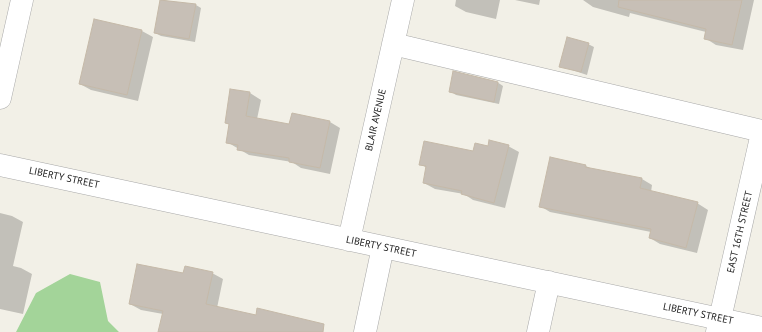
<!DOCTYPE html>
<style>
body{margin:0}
canvas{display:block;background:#f2f0e7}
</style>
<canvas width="762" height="332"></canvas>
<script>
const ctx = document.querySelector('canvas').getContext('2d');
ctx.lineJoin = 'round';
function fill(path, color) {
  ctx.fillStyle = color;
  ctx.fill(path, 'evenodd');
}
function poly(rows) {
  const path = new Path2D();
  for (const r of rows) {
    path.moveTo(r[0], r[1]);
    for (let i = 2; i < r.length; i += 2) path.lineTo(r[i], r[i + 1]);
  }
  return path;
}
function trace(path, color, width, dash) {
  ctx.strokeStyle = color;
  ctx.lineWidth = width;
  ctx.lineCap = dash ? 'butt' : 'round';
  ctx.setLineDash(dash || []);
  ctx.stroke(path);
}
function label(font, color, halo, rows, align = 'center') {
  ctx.font = font + ' "PT Sans",sans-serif';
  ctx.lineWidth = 4;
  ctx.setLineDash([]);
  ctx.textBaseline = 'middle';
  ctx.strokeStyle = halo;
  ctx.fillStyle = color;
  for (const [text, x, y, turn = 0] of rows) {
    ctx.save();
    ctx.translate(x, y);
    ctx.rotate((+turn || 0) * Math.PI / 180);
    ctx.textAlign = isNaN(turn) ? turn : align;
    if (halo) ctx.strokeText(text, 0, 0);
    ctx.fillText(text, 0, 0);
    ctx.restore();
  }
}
fill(poly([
 [70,274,100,282,108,321,119,332,16,332,36,293]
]), '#a3d499');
fill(poly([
 [161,0,196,5,201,8,195,42,161,36,155,33],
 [456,0,500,0,496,19,466,12,455,6],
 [515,0,540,0,539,5],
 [583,0,754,0,743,50,716,45,705,38,706,32,630,13,629,17,593,7],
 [95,20,142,31,153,37,138,101,91,90,80,84],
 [588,44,594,47,587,75,560,66],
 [497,82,503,86,499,104,456,95,450,91],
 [231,90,250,93,261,100,257,119,290,125,330,122,340,128,330,174,301,168,292,162,249,155,227,142,230,125,226,122],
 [508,146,519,152,505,208,473,200,464,194,435,189,424,183,427,168,420,164],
 [586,166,592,169,642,179,652,185,651,192,697,203,708,210,697,253,660,244,650,238,651,232,550,212,540,206],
 [0,213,12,216,23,222,13,266,21,268,32,274,23,314,0,309],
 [212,273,223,279,217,308,306,332,159,332,163,314,141,310,130,304,184,274]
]), '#0003');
const building = poly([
 [160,0,196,4,189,39,154,33,160,0],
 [619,0,742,0,732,45,704,39,706,29,618,7,619,0],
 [94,19,142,30,127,95,79,84,94,19],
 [567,37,589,43,581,72,559,67,567,37],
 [453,71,498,82,494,102,449,92,453,71],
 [230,89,250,92,246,116,289,124,292,113,330,121,320,168,289,162,289,158,237,150,238,145,226,143,229,124,225,123,230,89],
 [489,140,509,145,494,203,461,194,462,191,423,183,426,166,419,165,424,141,473,151,475,143,488,146,489,140],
 [550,157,586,165,585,167,642,178,640,188,698,202,686,248,649,238,651,229,539,207,550,157],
 [137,264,183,273,185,266,213,272,206,304,256,315,257,308,324,324,323,332,158,332,163,311,129,304,137,264]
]);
fill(building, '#c7bfb6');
trace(building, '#c5b9a8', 1);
const minor = poly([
 [393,44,762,131],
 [0,98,22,0],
 [0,165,762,328],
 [349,240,403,0],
 [365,332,383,247],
 [538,332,549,282],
 [717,332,762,133]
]);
trace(minor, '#a8a8a8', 23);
trace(minor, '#fff', 22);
label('10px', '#212121', '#fff', [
 ["BLAIR AVENUE",376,120,-77],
 ["LIBERTY STREET",64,178,12],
 ["EAST 16TH STREET",740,232,-77],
 ["LIBERTY STREET",381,247,12],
 ["LIBERTY STREET",698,314,12]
]);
</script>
